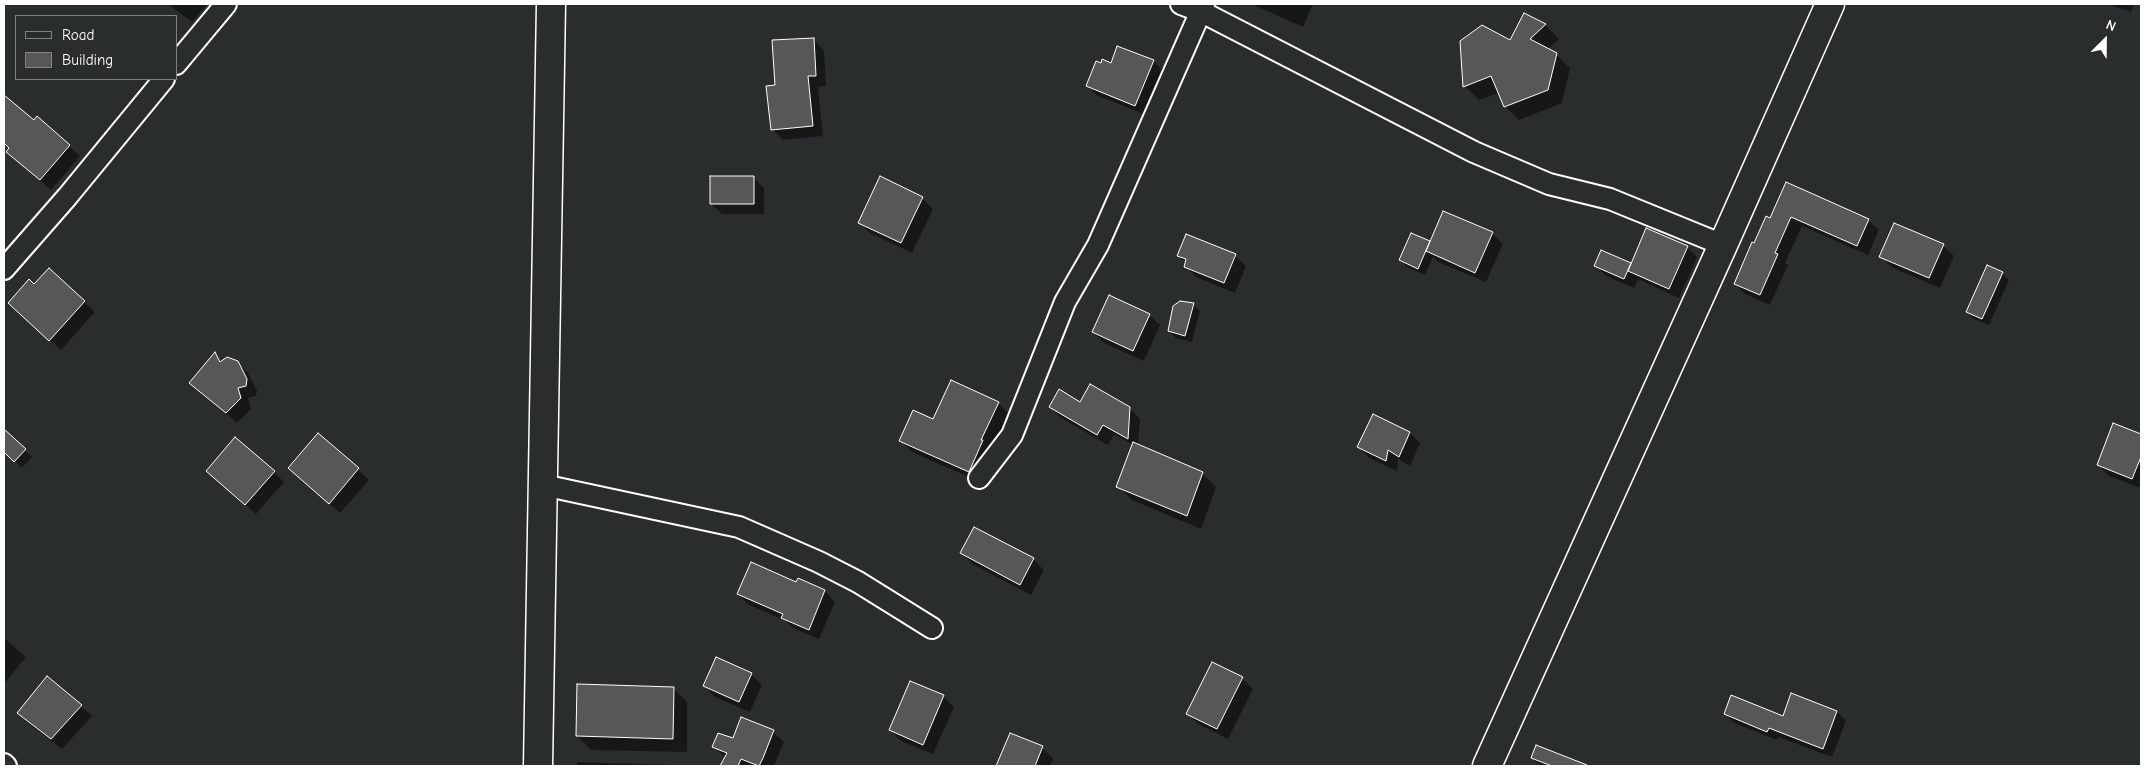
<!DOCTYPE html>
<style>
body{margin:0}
#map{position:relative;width:2145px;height:770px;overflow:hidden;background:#2a2d2e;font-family:"Comic Neue",sans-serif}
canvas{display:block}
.frame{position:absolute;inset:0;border:5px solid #fff;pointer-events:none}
.legend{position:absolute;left:15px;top:15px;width:162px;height:65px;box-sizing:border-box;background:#2a2d2e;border:1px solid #7f8182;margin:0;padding:6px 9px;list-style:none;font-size:15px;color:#fff}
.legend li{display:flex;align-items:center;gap:10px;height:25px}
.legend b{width:25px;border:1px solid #7f8182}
.north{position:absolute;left:2080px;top:15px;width:50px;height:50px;-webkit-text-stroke:4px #2a2d2e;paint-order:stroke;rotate:23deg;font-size:14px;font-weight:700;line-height:20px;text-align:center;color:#fff}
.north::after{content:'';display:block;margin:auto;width:18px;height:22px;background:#fff;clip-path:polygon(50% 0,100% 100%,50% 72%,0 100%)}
</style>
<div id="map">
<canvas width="2145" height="770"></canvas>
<div class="frame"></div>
<ul class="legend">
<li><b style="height:6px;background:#2a2d2e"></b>Road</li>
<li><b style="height:14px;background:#555758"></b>Building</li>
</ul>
<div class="north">N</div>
</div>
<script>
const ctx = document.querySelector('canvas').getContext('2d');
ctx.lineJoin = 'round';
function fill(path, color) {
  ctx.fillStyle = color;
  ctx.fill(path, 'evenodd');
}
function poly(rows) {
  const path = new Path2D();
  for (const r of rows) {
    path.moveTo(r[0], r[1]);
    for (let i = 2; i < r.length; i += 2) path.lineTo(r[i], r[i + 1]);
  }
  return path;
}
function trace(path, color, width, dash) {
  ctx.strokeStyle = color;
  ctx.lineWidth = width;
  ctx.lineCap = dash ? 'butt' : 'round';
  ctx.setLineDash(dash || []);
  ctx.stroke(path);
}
fill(poly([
 [168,4,207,4,192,22],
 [1251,4,1313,4,1303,27],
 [2107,4,2134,4,2131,12],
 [1524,14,1545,25,1559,39,1547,50,1556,54,1570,68,1562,103,1519,120,1505,106,1499,93,1479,100,1465,86,1461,42,1510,41],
 [813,39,824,50,826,86,818,87,823,136,783,140,772,129,776,86],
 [1154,61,1162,70,1144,114,1096,95,1087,86,1112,65],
 [4,96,34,122,37,118,80,156,51,190,8,152,10,149,4,143],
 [753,177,764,188,764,214,722,214,711,204],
 [881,178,922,198,933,209,912,253,870,233,859,222],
 [1786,184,1868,220,1879,230,1868,255,1802,226,1785,263,1788,265,1770,305,1745,294,1735,284,1754,245,1771,219],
 [1492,233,1503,244,1486,282,1438,262,1433,257,1425,275,1407,267,1400,260,1429,242],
 [1943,246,1954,256,1940,288,1891,267,1881,256],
 [1687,247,1697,257,1679,298,1638,279,1634,288,1606,276,1596,266,1602,252,1632,265],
 [1178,256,1235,256,1246,266,1235,293,1196,277,1185,266,1186,263],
 [49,270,95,312,61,350,20,314],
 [2002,273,2009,280,1989,325,1974,319,1967,312],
 [1193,304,1200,311,1192,342,1176,338,1169,331],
 [1149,315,1160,325,1144,361,1104,343,1093,332],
 [215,354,223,362,237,362,248,373,257,391,256,396,248,398,251,409,237,423,191,383],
 [998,403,1009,414,991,451,980,482,912,452,901,441,933,420],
 [1050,407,1130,408,1140,419,1138,445,1202,473,1216,487,1201,529,1132,500,1118,486,1133,445,1114,434,1108,445,1061,418],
 [1373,416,1410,433,1420,443,1410,466,1398,459,1397,471,1369,458,1359,447],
 [2114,425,2141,436,2141,488,2109,476,2098,465],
 [4,431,32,457,22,468,4,451],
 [318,434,369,480,340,513,289,468],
 [274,472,284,482,256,514,218,481],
 [975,528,1033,559,1044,570,1031,595,972,564,962,553],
 [799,580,825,591,835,602,819,639,793,628,786,621,749,605,738,594,797,584],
 [4,638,26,657,4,684],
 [751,674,762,685,750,712,715,697,704,686],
 [1242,678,1253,689,1228,739,1198,724,1187,713],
 [673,688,687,702,687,752,591,750,577,736],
 [943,696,954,707,933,754,901,741,890,730],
 [81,706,92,716,62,749,29,724,18,713],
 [1837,712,1846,721,1832,757,1778,737,1777,740,1734,723,1725,714,1784,717],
 [773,732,784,742,774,766,722,766,726,758,714,747,733,740],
 [1011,734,1042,748,1053,758,1050,766,997,766],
 [1536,747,1586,766,1539,765,1532,758],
 [577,762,670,765,672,766,577,766]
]), '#0007');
const building = poly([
 [1524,13,1546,24,1530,39,1557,53,1548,90,1504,107,1491,76,1463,87,1460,41,1482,25,1510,40,1524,13],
 [814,38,816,76,808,76,813,126,771,130,766,86,775,85,772,40,814,38],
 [1117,46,1154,60,1135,106,1086,86,1096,61,1101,63,1102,59,1111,63,1117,46],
 [4,95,34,120,37,116,70,145,40,180,6,152,9,148,4,143,4,95],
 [710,176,754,176,754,204,710,204,710,176],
 [880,176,923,197,901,243,858,223,880,176],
 [1786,182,1869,219,1857,246,1791,217,1775,253,1778,254,1760,295,1734,284,1752,242,1754,243,1766,216,1770,218,1786,182],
 [1443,211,1493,232,1475,273,1426,251,1443,211],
 [1894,223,1944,244,1929,278,1879,257,1894,223],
 [1646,228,1688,246,1669,289,1628,271,1646,228],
 [1411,233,1430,241,1418,269,1399,260,1411,233],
 [1186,234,1236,254,1224,283,1184,267,1186,259,1177,256,1186,234],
 [1601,250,1631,263,1624,279,1594,266,1601,250],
 [1987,265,2003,272,1982,319,1966,312,1987,265],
 [49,268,85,301,49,341,8,303,29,279,34,284,49,268],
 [1109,295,1150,314,1133,351,1092,332,1109,295],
 [1180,301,1194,303,1185,336,1168,331,1173,306,1180,301],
 [215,352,220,362,227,357,238,361,247,379,246,386,238,388,241,398,226,413,189,383,215,352],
 [951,380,999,402,981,440,983,440,969,472,899,441,913,410,933,419,951,380],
 [1090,384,1130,407,1128,439,1103,425,1097,435,1049,407,1059,389,1080,402,1090,384],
 [1373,414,1410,432,1399,457,1388,450,1386,461,1357,447,1373,414],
 [2113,423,2141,434,2141,457,2132,479,2097,465,2113,423],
 [4,429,26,449,14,462,4,452,4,429],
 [318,433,359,468,329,504,288,468,318,433],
 [235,437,275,471,245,505,206,471,235,437],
 [1133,442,1203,472,1187,516,1116,487,1133,442],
 [974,527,1034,558,1020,585,960,553,974,527],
 [751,562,796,582,798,578,825,590,809,630,781,618,783,614,737,594,751,562],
 [716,657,752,673,739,702,703,686,716,657],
 [1212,662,1243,677,1217,729,1186,714,1212,662],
 [47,676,82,705,51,739,17,713,47,676],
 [910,681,944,695,923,745,889,730,910,681],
 [577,684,674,687,673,739,576,736,577,684],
 [1791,693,1837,711,1823,749,1769,728,1767,732,1724,714,1731,695,1783,716,1791,693],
 [741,717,774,730,763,758,759,766,741,759,738,766,720,766,727,753,712,747,718,733,733,738,741,717],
 [1010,733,1043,746,1035,766,996,766,1010,733],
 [1536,745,1587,765,1587,766,1552,766,1531,758,1536,745]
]);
fill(building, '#555758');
trace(building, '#fff', 1);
const street = poly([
 [1181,4,1200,11,1474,152,1549,184,1610,199,1723,245],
 [176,64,226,4],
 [4,269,67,197,164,79],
 [979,478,1012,435,1065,302,1098,245,1204,4],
 [543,485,739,527,819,562,858,582,932,628],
 [4,764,6,766]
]);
const secondary = poly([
 [538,766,551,4],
 [1487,766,1723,245,1830,4]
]);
trace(street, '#fff', 24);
trace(secondary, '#fff', 31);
trace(street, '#2a2d2e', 20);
trace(secondary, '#2a2d2e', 28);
</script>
